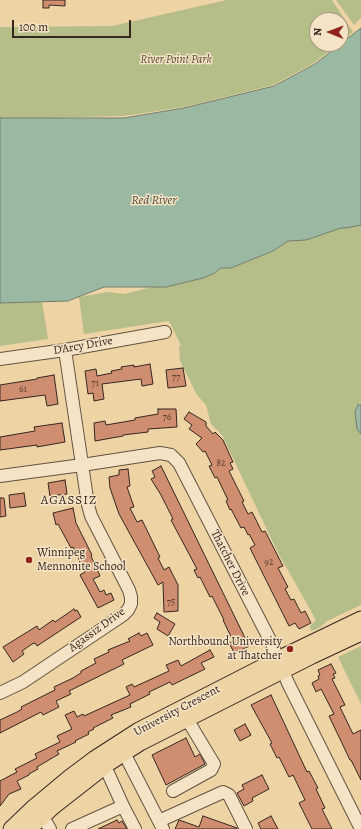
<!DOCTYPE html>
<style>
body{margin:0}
#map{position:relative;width:361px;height:829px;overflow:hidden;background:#eed4a5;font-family:Alegreya,serif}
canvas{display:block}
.north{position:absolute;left:309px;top:12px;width:40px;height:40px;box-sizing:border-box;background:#f4e3c4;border:1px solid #a89782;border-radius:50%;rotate:271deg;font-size:11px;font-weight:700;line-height:16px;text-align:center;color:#352620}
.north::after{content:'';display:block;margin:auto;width:14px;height:18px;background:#8f2418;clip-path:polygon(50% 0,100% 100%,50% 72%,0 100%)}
.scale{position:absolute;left:12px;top:20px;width:119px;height:18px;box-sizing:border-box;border:2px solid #352620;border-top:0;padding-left:5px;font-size:12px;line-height:14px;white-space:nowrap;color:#352620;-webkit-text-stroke:3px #f4e3c4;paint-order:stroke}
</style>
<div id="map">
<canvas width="361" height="829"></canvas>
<div class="north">N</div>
<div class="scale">100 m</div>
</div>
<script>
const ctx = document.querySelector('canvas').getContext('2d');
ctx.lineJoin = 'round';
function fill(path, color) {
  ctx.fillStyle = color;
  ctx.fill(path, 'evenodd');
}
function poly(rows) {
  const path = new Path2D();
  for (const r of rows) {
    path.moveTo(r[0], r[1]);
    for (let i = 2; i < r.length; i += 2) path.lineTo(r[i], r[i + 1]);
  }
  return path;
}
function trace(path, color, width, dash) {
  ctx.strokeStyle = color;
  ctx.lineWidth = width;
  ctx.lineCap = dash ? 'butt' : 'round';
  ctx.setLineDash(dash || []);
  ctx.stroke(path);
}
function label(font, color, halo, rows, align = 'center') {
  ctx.font = font + ' Alegreya,serif';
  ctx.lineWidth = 3;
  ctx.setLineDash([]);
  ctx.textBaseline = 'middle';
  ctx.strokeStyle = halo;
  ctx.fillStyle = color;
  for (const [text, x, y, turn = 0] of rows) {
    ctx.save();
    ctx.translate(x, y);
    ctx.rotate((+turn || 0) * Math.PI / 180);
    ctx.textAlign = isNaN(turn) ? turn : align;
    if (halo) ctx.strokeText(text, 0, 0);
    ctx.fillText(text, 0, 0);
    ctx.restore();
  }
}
fill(poly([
 [227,0,332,0,353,32,341,41,341,20,317,20,317,44,338,44,314,63,273,85,184,107,124,116,0,119,0,27,112,26],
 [336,0,361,0,361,18,354,25],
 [361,225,361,605,327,621,319,628,311,631,310,626,316,620,277,551,222,435,211,424,206,405,197,395,180,361,179,346,181,345,169,321,84,334,79,297,108,292,124,294,152,287,166,287,203,278,213,274,221,268,232,268,273,251,288,241,306,240,341,227,346,228],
 [42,301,48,339,0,346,0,303],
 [361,646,361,704,338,657]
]), '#b5bd89');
const water = poly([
 [361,28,361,225,346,228,341,228,306,240,288,241,273,251,231,268,221,268,213,274,203,278,166,287,104,287,68,301,0,303,0,118,124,118,184,108,274,86,315,64,361,28],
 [358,405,361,405,361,434,357,429,355,412,358,405]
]);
fill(water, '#9bb9a2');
trace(water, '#727e6e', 1);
const building = poly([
 [43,0,65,0,65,6,49,5,49,8,43,8,43,0],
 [150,364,153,384,142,386,141,379,102,384,104,399,94,401,93,393,88,394,85,371,96,369,97,376,112,373,111,371,122,369,121,367,134,365,134,367,150,364],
 [183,368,186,386,168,388,166,370,183,368],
 [54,375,58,404,47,406,45,395,0,401,0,385,37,379,37,378,54,375],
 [158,409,176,409,177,427,148,429,148,432,123,435,123,436,95,441,94,423,105,421,106,425,135,420,135,418,158,414,158,409],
 [189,412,206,422,206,426,213,434,215,432,223,440,233,462,230,463,233,469,229,471,244,501,242,502,248,514,252,512,262,532,265,531,283,566,278,568,288,587,285,589,291,600,294,599,301,613,305,611,311,623,299,629,295,623,289,626,250,548,255,545,249,534,248,535,244,527,241,528,231,509,230,510,226,501,228,500,217,477,215,478,209,466,212,465,205,451,203,452,196,444,202,438,189,429,192,425,184,419,189,412],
 [62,423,65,442,37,447,37,445,0,450,0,437,35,431,34,427,62,423],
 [161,466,249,646,235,654,229,643,233,641,223,620,224,620,212,596,210,597,200,577,198,578,194,570,197,569,171,520,173,519,161,495,151,479,155,477,152,471,161,466],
 [128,469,130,486,127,487,134,507,130,508,137,522,142,520,160,557,158,558,164,570,169,567,178,585,178,611,164,612,163,582,158,585,119,514,110,488,109,477,119,475,119,470,128,469],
 [65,480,67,494,50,496,48,483,65,480],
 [24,493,26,506,10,508,9,495,24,493],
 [0,498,4,498,6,516,0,517,0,498],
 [73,508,76,523,92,555,91,556,100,576,93,579,100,592,104,590,106,595,111,593,114,600,98,608,80,575,85,572,73,547,71,548,58,524,56,525,53,513,73,508],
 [74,609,75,611,77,610,81,617,37,646,35,643,32,644,22,651,24,654,13,662,3,647,37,626,39,630,53,620,55,622,74,609],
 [157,613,175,624,168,636,157,629,160,622,154,618,157,613],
 [139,633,141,636,147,633,153,645,122,660,124,664,69,691,71,694,56,701,59,707,43,715,41,712,0,733,0,720,17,712,22,709,21,707,55,690,54,687,73,678,81,673,81,671,96,663,94,659,109,652,108,650,130,641,128,639,139,633],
 [210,650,214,657,201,663,205,669,172,685,170,682,149,692,150,694,130,704,131,707,111,715,113,718,93,728,94,729,88,732,89,734,75,741,76,742,57,751,59,754,37,767,38,769,29,774,29,775,17,781,21,789,9,794,0,806,0,781,17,772,15,769,37,758,35,754,60,742,57,736,72,729,65,715,74,711,77,717,83,714,84,716,130,695,126,687,132,684,134,687,169,671,166,665,178,660,181,666,210,650],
 [331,664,336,673,333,674,335,678,332,679,345,705,340,707,353,734,361,730,361,780,351,760,350,760,329,716,334,714,321,689,316,692,312,683,319,679,318,676,320,675,318,670,331,664],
 [271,695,307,772,309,771,318,788,316,789,325,808,322,809,332,829,312,829,299,803,305,800,293,775,289,777,279,757,277,758,270,744,272,743,251,705,271,695],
 [245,724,251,735,240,741,234,730,245,724],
 [186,738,195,757,200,754,205,764,166,785,152,755,186,738],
 [262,775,269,789,252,798,253,801,244,806,237,793,244,789,242,785,262,775],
 [203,816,237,828,237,829,175,829,179,820,199,827,203,816],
 [271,816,278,829,261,829,258,823,271,816],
 [117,820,119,823,122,821,127,829,98,829,117,820]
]);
fill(building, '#d08e71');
trace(building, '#352620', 1);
const minor = poly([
 [0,359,65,350,165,332],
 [0,476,82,465,160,453,171,455,179,463,272,644,288,683,361,829],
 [0,693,23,682,123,615,128,610,131,604,131,597,129,590,91,516,88,505,65,350],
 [124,753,163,829],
 [173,791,211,770,214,764,187,719],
 [123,806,135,829],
 [43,817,50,829],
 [159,821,223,792,229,795,246,829],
 [72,829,123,806,108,773,104,767]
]);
const major = poly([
 [11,829,34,807,70,777,94,759,139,730,278,659,361,619],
 [29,829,54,806,109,763,140,743,312,656,361,633]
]);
trace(minor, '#635241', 14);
trace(major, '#352620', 17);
trace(minor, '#f4e3c4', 12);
trace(major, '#eed4a5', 15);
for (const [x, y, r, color] of [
 [29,560,4,"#8f2418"],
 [290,649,4,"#8f2418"]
]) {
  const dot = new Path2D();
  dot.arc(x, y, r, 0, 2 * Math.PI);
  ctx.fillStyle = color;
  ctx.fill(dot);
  trace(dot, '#f4e3c4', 1.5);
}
label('10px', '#5c4034', null, [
 ["77",176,378],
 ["71",95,384],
 ["61",23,390],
 ["76",167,418],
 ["82",221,464],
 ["92",269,563],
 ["75",171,603]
]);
label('italic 12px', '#554c3a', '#f4e3c4', [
 ["River Point Park",176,60]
]);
label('12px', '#352620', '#f4e3c4', [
 ["D'Arcy Drive",83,346,-10],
 ["Thatcher Drive",230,563,63],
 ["Agassiz Drive",97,630,-36],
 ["University Crescent",177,711,-28]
]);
label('12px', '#352620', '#f4e3c4', [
 ["Winnipeg",37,553],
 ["Mennonite School",37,567],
 ["Northbound University",282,642,"right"],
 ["at Thatcher",282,656,"right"]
], 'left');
label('italic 13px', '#4e4b40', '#f4e3c4', [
 ["Red River",154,201]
]);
ctx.letterSpacing = '1px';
label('13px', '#352620', '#f4e3c4', [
 ["AGASSIZ",69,501]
]);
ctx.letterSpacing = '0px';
</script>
